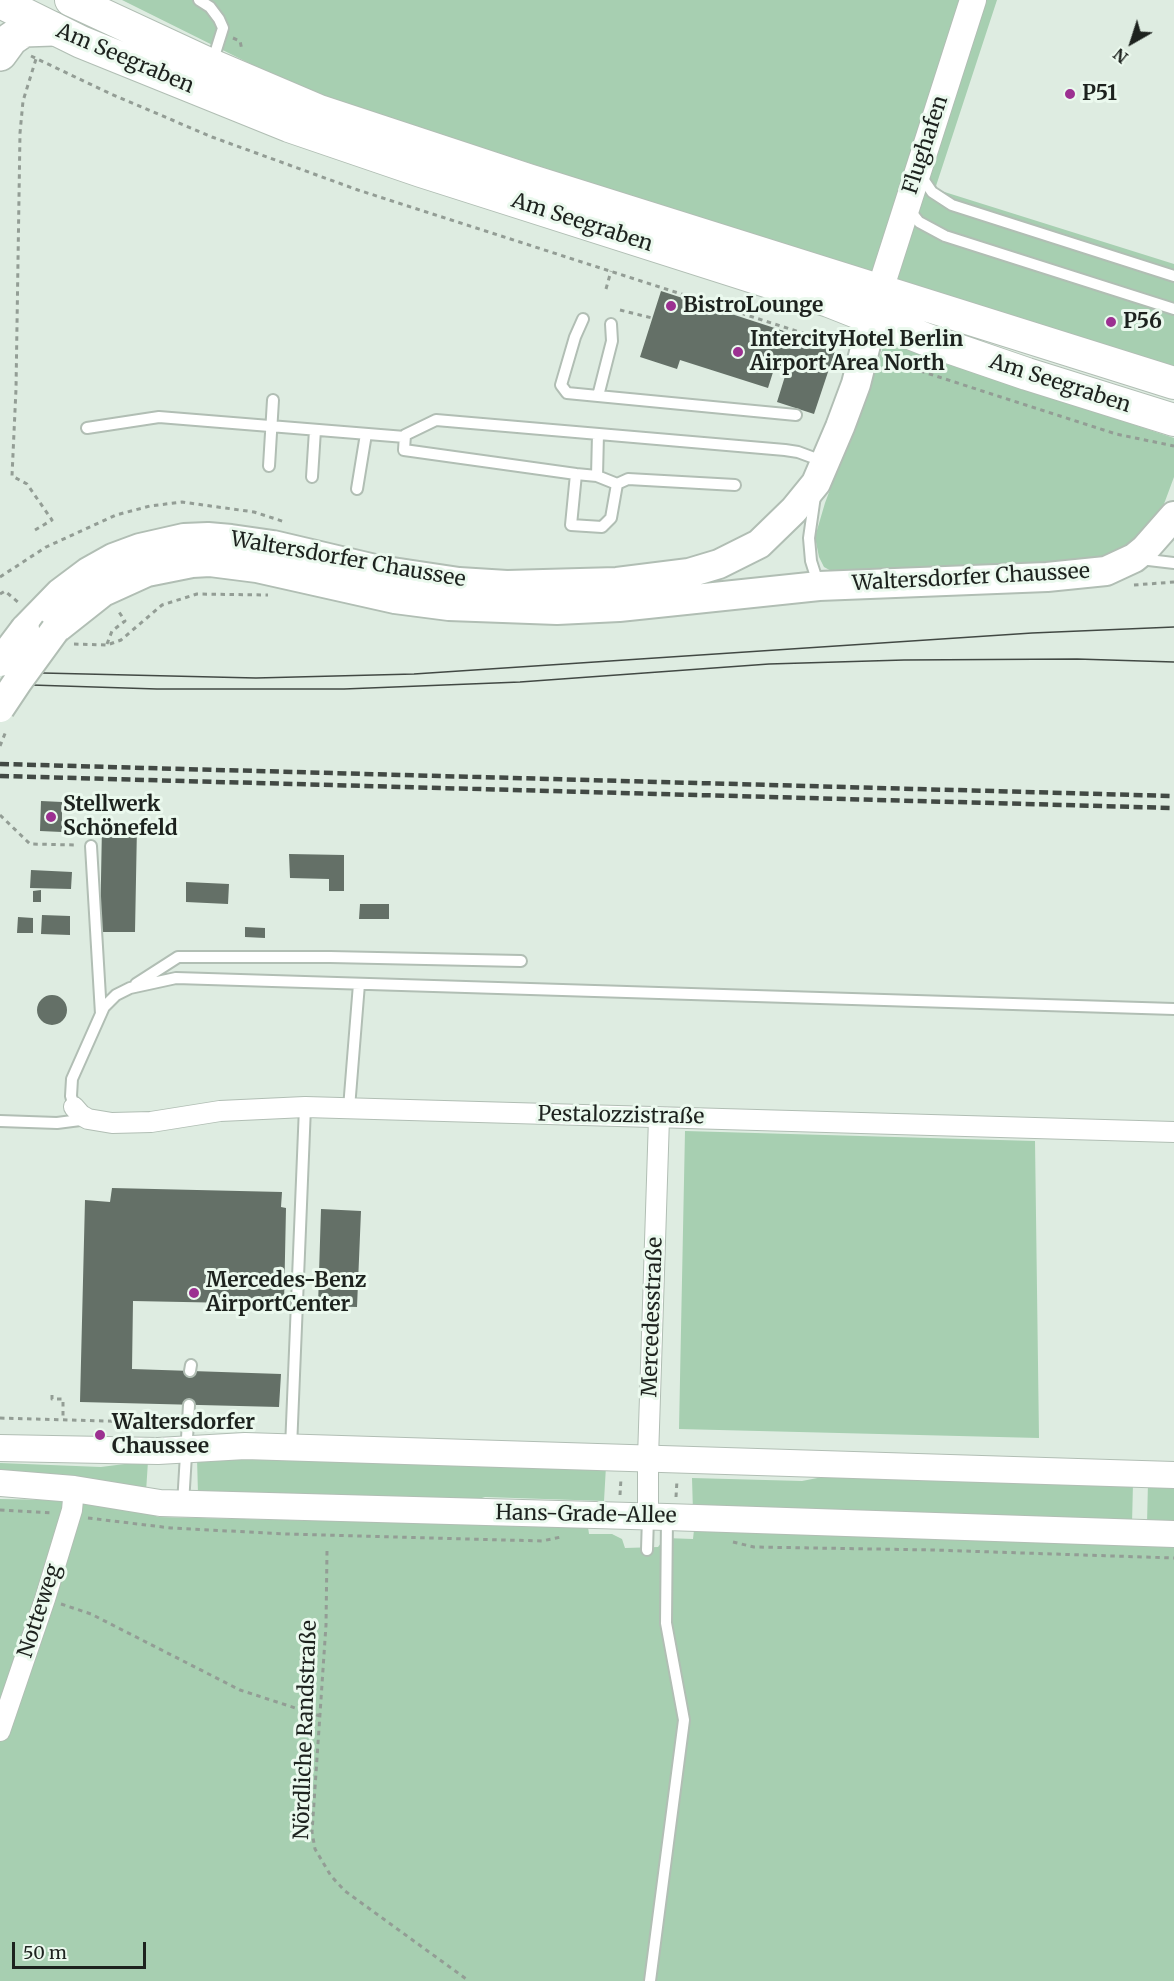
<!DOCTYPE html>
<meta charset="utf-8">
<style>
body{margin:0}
#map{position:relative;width:1174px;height:1981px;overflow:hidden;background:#deece1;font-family:Merriweather,serif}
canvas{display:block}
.north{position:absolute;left:1102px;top:12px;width:60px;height:60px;-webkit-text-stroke:4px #ebf9ee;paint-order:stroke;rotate:219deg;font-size:16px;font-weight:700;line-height:24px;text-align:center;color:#1d221e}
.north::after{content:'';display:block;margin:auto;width:21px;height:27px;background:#1d221e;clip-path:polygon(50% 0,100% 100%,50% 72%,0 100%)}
.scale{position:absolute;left:12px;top:1942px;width:134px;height:27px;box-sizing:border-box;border:3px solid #1d221e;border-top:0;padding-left:8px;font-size:18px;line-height:21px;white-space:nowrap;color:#1d221e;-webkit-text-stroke:4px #ebf9ee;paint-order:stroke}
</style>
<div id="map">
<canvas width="1174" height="1981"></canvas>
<div class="north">N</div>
<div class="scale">50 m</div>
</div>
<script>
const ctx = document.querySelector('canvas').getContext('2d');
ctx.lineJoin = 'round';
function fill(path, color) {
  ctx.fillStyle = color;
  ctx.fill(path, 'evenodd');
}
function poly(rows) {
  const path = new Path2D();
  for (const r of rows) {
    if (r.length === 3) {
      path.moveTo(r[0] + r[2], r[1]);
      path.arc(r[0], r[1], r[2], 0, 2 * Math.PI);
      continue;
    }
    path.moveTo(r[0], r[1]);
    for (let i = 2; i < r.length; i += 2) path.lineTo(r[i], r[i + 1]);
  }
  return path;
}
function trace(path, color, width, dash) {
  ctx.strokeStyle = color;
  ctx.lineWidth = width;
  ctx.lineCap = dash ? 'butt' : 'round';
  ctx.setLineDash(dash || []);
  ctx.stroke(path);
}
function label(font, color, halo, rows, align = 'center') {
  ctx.font = font + ' Merriweather,serif';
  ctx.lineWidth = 6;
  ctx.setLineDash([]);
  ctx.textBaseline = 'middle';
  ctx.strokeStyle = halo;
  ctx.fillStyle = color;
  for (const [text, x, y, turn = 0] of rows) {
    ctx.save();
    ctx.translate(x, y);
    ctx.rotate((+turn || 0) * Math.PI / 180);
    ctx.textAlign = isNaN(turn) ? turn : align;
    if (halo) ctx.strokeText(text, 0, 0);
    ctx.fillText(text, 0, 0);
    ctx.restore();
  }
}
fill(poly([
 [122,0,997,0,935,189,1174,264,1174,372,301,89],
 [885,342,1174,438,1174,477,1164,504,1138,536,1117,554,1077,562,835,573,824,567,819,557,815,537,825,503],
 [685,1131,1035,1141,1039,1438,679,1429],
 [211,1456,606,1466,604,1501,485,1497,463,1504,198,1494,197,1458],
 [148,1461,146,1492,0,1475,0,1463,101,1467],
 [838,1474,1133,1483,1132,1524,693,1512,692,1478,802,1481],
 [1148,1482,1174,1483,1174,1525,1147,1524],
 [0,1499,56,1500,147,1512,158,1517,588,1527,589,1534,612,1534,622,1539,625,1548,658,1547,665,1538,693,1539,694,1530,1174,1543,1174,1981,0,1981]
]), '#a7cfb1');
fill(poly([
 [661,291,836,348,814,414,777,402,786,373,774,369,768,388,680,360,677,369,640,357],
 [41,801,62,802,62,832,40,831],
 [102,826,137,826,135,932,100,932],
 [289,854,344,855,344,891,329,891,329,879,290,878],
 [31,870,72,872,71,889,30,888],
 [186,882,229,884,228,904,186,902],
 [41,890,41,902,33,902,33,891],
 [360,904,389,904,389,919,359,919],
 [42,915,70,916,70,935,41,934],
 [18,917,33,918,33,933,17,933],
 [245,927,265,928,265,938,245,937],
 [52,1010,15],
 [112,1188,282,1192,281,1207,286,1208,284,1304,133,1301,132,1369,281,1374,279,1407,80,1402,85,1200,110,1202],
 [321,1209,361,1211,357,1307,318,1306]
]), '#647067');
const service = poly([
 [199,0,210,7,219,19,223,28,212,63],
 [919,173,932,192,952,205,1174,276],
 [908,208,919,222,945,236,1174,309],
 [583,319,575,337,561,385,567,393,598,396,612,341,611,324],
 [598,396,796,415],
 [87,428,159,417,405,437],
 [269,466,273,400],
 [576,474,404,450,405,435,436,420,785,450,798,452,825,462],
 [597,476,617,484,611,518,602,527,571,525,576,474,597,476,598,434],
 [312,477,315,430],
 [617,484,628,479,735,485],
 [357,489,366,434],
 [815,496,809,538,811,561,818,583],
 [1140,559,1174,563],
 [91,846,101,1014],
 [136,984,178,957,330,957,521,961],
 [74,1107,71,1096,72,1079,104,1007,116,995,130,988,176,978,1174,1009],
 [349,1108,359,984],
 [0,1121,57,1123,88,1119],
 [190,1371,191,1365],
 [291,1448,305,1107],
 [183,1504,189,1405],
 [647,1550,648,1517],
 [650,1981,684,1720,666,1623,667,1517]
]);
const minor = poly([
 [74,1107,81,1115,88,1119,112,1123,151,1122,220,1111,305,1107,1174,1132],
 [648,1516,648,1458,659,1118],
 [0,1731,45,1599,72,1510,74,1489]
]);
const tertiary = poly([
 [880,290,973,0],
 [0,1448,158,1451,245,1446,1174,1475],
 [0,1483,74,1489,160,1503,667,1517,1174,1534]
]);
const secondary = poly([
 [25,629,60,593,88,572,113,558,140,548,184,538,208,537,231,539,273,545,379,570,459,582,507,585,617,582,689,573,719,564,759,544,794,510,816,483,840,427,856,384,878,297],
 [55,630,103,592,147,572,192,563,210,562,257,568,395,599,449,606,557,610,619,607,819,586,1047,577,1106,571,1134,558,1145,549,1174,516]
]);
const primary = poly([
 [71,0,211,65,319,111,528,180,1174,383],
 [0,2,81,42,289,126,421,171,829,301,925,339,1027,374,1174,420]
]);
const motorway = poly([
 [0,54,11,39,24,30,53,29]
]);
trace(service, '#b1beb4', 14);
trace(minor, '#b1beb4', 22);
trace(tertiary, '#b1beb4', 28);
trace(secondary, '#b1beb4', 32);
trace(primary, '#b1beb4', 34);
trace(motorway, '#b1beb4', 36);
trace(poly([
 [233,38,240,41,242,50],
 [31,56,111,94,212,137,358,190,843,346],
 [606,289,611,271],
 [620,310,652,318],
 [886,360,1116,434,1174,446],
 [35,530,52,520,27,484,12,476,16,389,20,133,23,101,36,59],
 [0,577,46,547,116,515,150,506,182,502,254,512,285,522],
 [1134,585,1174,582],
 [0,594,5,591,19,603],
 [74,644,107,645,121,640,162,605,197,594,268,595],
 [107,644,112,631,125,621,117,609],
 [0,815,30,844,77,845],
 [52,1395,52,1399,63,1399,63,1420],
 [0,1418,175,1423],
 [200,1423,220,1424],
 [620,1495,621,1478],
 [676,1497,677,1480],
 [0,1510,52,1513],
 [88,1518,171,1528,287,1534,542,1541,561,1537],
 [733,1542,754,1547,934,1550,1174,1558],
 [327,1551,326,1625,312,1832,315,1849,331,1876,345,1891,469,1981],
 [61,1604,91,1614,240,1690,320,1716]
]), '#939d95', 3, [4.5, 4.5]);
trace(service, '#fff', 10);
trace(minor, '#fff', 20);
trace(tertiary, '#fff', 26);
trace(secondary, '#fff', 28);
trace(primary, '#fff', 32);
trace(motorway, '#fff', 33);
trace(poly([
 [0,672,256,678,414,674,1032,633,1174,627],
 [0,684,157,689,344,689,520,682,769,664,904,660,1077,659,1174,662]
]), '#424944', 1.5);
trace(poly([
 [0,764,1174,796],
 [0,776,1174,808]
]), '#424944', 4.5, [9, 4.5]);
const secondaryBridge = poly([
 [0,662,25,629],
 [0,708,18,681,55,630]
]);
trace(secondaryBridge, '#b1beb4', 32, []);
trace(poly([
 [0,746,6,731]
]), '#939d95', 3, [4.5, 4.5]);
trace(secondaryBridge, '#fff', 28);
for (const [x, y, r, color] of [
 [1070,94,6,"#9c3091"],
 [671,306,6,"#9c3091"],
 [1111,322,6,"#9c3091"],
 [738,352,6,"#9c3091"],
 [51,817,6,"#9c3091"],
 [194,1293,6,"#9c3091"],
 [100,1435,6,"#9c3091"]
]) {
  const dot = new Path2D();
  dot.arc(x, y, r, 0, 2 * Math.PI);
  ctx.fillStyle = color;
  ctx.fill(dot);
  trace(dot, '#ebf9ee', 2);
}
label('21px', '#1d221e', '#ebf9ee', [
 ["Am Seegraben",125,59,23],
 ["Flughafen",926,145,-72],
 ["Am Seegraben",582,223,18],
 ["Am Seegraben",1060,384,18],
 ["Waltersdorfer Chaussee",348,560,10],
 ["Waltersdorfer Chaussee",971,578,-3],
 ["Pestalozzistraße",621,1116,1],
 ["Mercedesstraße",653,1317,-88],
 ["Hans-Grade-Allee",586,1515,1],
 ["Notteweg",40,1611,-72],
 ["Nördliche Randstraße",306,1730,-88]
]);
label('bold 21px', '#1d221e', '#ebf9ee', [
 ["P51",1082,94],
 ["BistroLounge",683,306],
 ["P56",1123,322],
 ["IntercityHotel Berlin",750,340],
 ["Airport Area North",750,364],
 ["Stellwerk",63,805],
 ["Schönefeld",63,829],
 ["Mercedes-Benz",206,1281],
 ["AirportCenter",206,1305],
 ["Waltersdorfer",112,1423],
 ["Chaussee",112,1447]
], 'left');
</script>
